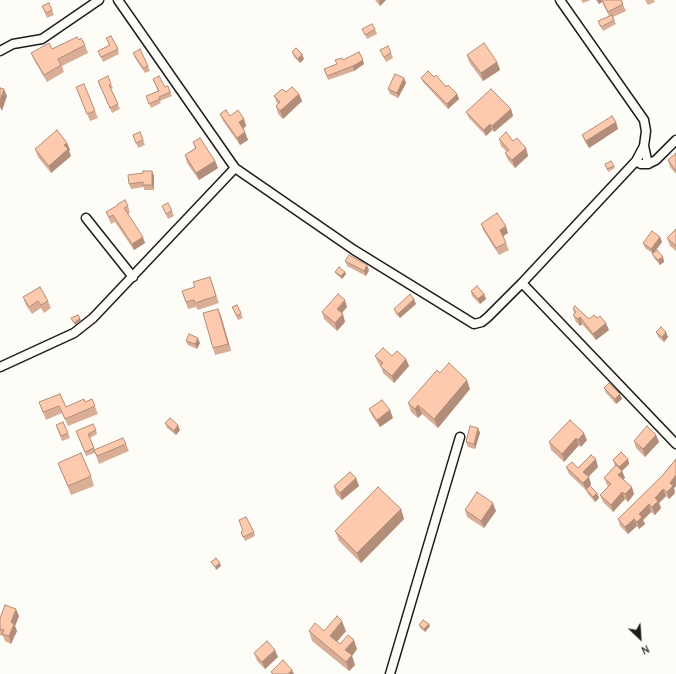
<!DOCTYPE html>
<style>
body{margin:0}
#map{position:relative;width:676px;height:674px;overflow:hidden;background:#fdfcf7;font-family:"Comic Neue",sans-serif}
canvas{display:block}
.north{position:absolute;left:620px;top:618px;width:40px;height:40px;-webkit-text-stroke:3px #fdfcf7;paint-order:stroke;rotate:155deg;font-size:11px;font-weight:700;line-height:16px;text-align:center;color:#1c1c1c}
.north::after{content:'';display:block;margin:auto;width:14px;height:18px;background:#1c1c1c;clip-path:polygon(50% 0,100% 100%,50% 72%,0 100%)}
</style>
<div id="map">
<canvas width="676" height="674"></canvas>
<div class="north">N</div>
</div>
<script>
const ctx = document.querySelector('canvas').getContext('2d');
ctx.lineJoin = 'round';
function poly(rows) {
  const path = new Path2D();
  for (const r of rows) {
    path.moveTo(r[0], r[1]);
    for (let i = 2; i < r.length; i += 2) path.lineTo(r[i], r[i + 1]);
  }
  return path;
}
function trace(path, color, width, dash) {
  ctx.strokeStyle = color;
  ctx.lineWidth = width;
  ctx.lineCap = dash ? 'butt' : 'round';
  ctx.setLineDash(dash || []);
  ctx.stroke(path);
}
function fill(path, color) {
  ctx.fillStyle = color;
  ctx.fill(path, 'evenodd');
}
const minor = poly([
 [118,0,235,168,354,250,474,324,482,322,488,317,522,283,636,161,644,146,646,131,644,120,560,0],
 [0,51,13,44,42,39,99,0],
 [644,146,648,164],
 [636,161,641,164,648,164,656,160,676,140],
 [86,218,133,277],
 [522,283,676,444],
 [0,367,74,333,93,318,235,168],
 [390,674,460,437]
]);
trace(minor, '#1c1c1c', 11);
trace(minor, '#fdfcf7', 8);
fill(poly([
 [375,0,386,0,380,6],
 [581,0,591,0,583,3],
 [596,0,621,0,626,11,613,17,616,24,603,31,598,21,609,16,602,2,599,4],
 [645,0,654,0,655,2,648,5],
 [42,6,52,10,54,15,47,18],
 [362,29,375,29,377,34,367,39],
 [106,38,118,49,119,54,103,62,98,51,109,45],
 [79,40,85,45,88,53,62,66,64,72,47,82,34,60,31,53,52,49],
 [380,50,391,53,393,58,386,62],
 [292,52,304,59,300,63,294,57],
 [133,53,148,66,150,71,145,73,135,58],
 [467,55,497,62,500,70,483,81,469,62],
 [337,64,364,64,354,71,328,80,324,69],
 [434,77,457,94,459,99,448,109,423,82,421,78],
 [404,78,406,83,398,98,390,94,388,89],
 [153,79,165,87,168,86,172,96,160,101,161,103,151,108,146,96,158,91],
 [98,81,111,84,113,88,111,89,120,109,112,113],
 [76,87,95,111,98,118,90,121],
 [286,92,299,94,302,101,283,119,278,114,276,106,278,104,277,103,274,96],
 [511,109,513,116,494,132,492,130,486,136,469,118,466,112],
 [220,114,244,119,246,126,243,129,245,132,248,140,240,145,223,121],
 [616,122,618,129,589,148,585,142,582,135],
 [140,132,145,145,138,148,133,135],
 [499,139,513,141,526,148,528,156,515,168,508,160,505,153,507,152,501,146],
 [193,142,215,161,218,168,199,180,187,163,185,155,195,148],
 [67,143,70,150,69,151,71,156,51,173,38,157,35,149],
 [676,153,676,174,670,167,668,160],
 [605,164,614,166,615,168,608,172],
 [152,171,154,176,154,190,144,190,144,187,131,189,129,184,143,173],
 [128,206,130,213,128,214,145,243,134,250,115,222,111,224,106,212],
 [162,206,172,211,174,216,168,219],
 [481,224,508,233,503,236,509,250,499,255,483,230],
 [676,229,676,251,670,246,667,238],
 [660,237,662,242,655,251,663,257,664,262,660,265,654,258,652,253,645,248,643,243],
 [345,261,369,270,366,276,347,266],
 [335,272,345,272,346,274,342,279,336,274],
 [210,277,219,303,198,310,196,307,188,309,182,291,195,287],
 [471,291,484,294,486,299,480,304,472,296],
 [23,297,48,301,51,308,44,313,41,308,32,314,26,305],
 [416,304,400,318,396,314,394,309],
 [232,307,241,313,243,318,238,320],
 [347,307,342,313,345,322,337,331,324,319,322,312],
 [573,308,589,319,597,318,609,330,596,340,582,324,580,326,576,322,573,315,574,314],
 [218,309,221,316,231,351,215,355,213,348],
 [656,332,668,337,664,342,658,337],
 [186,341,200,343,197,349,188,345],
 [375,356,392,356,406,359,409,366,394,383,383,373,381,366,378,363],
 [440,373,470,389,438,428,422,414,418,418,411,412,408,403],
 [604,388,620,394,622,399,616,404,606,393],
 [92,399,98,414,68,426,62,413,46,420,39,402,66,407,85,402],
 [369,409,393,418,380,427,372,416],
 [570,420,587,440,581,447,579,445,564,462,551,450,549,442],
 [165,423,180,430,176,435,167,428],
 [56,425,68,433,70,438,62,441],
 [478,428,480,433,475,449,468,447,466,442],
 [96,430,97,434,90,438,95,450,126,444,129,451,99,464,95,453,86,456,76,431],
 [656,435,659,442,645,457,636,448,634,441],
 [628,459,629,464,622,471,625,478,623,480,634,494,628,502,625,499,613,512,603,502,600,495,608,486,607,485,604,478,615,466,613,460],
 [676,459,676,486,674,488,675,493,669,499,666,496,659,503,661,508,655,515,651,512,643,520,645,524,639,529,637,526,628,534,620,526,618,519,662,476],
 [58,463,91,476,94,486,71,495],
 [566,467,578,468,598,467,588,477,591,484,590,486,597,493,599,498,595,502,588,494,586,490,569,474],
 [356,478,359,486,342,500,336,494,334,486],
 [401,509,404,519,361,563,339,541,335,531],
 [465,510,496,511,484,528,467,517],
 [241,532,254,532,255,536,245,541],
 [19,616,15,626,17,631,11,644,5,641,3,636,0,635,0,618],
 [429,624,430,626,425,632,420,628,419,625],
 [309,631,346,631,337,642,340,644,357,649,352,656,355,665,349,671,312,641],
 [254,653,278,657,265,669,257,661]
]), '#daae96');
fill(poly([
 [380,0,386,0,380,6,379,1],
 [597,0,601,0,602,2,599,4],
 [302,54,304,59,300,63,298,59],
 [363,60,364,64,354,71,353,66],
 [497,62,500,70,483,81,481,73],
 [404,78,406,83,398,98,397,93],
 [4,89,7,96,2,111,0,107,0,101],
 [299,94,302,101,283,119,280,111],
 [457,94,459,99,448,109,447,104],
 [511,109,513,116,494,132,492,126],
 [244,119,246,126,241,130,239,122],
 [616,122,618,129,589,148,586,141],
 [490,124,492,130,486,136,484,130],
 [245,132,248,140,240,145,237,138],
 [67,143,70,150,69,151,71,156,51,173,49,166,64,145],
 [526,148,528,156,515,168,512,160],
 [215,161,218,168,199,180,196,173],
 [152,171,154,176,154,190,152,185],
 [506,226,508,233,502,237,500,230],
 [143,237,145,243,134,250,132,244],
 [660,237,662,242,653,254,651,249],
 [663,257,664,262,660,265,658,260],
 [367,265,369,270,366,276,364,271],
 [345,272,346,274,342,279,341,276],
 [484,294,486,299,480,304,478,299],
 [414,299,416,304,400,318,398,314],
 [345,300,347,307,339,316,337,309],
 [218,309,221,316,231,351,228,344],
 [343,314,345,322,337,331,335,323],
 [580,317,582,324,580,326,578,319],
 [80,318,81,321,75,325,74,323],
 [606,323,609,330,596,340,593,334],
 [666,332,668,337,664,342,662,337],
 [198,338,200,343,197,349,195,344],
 [406,359,409,366,394,383,392,376],
 [467,380,470,389,438,428,434,419],
 [620,394,622,399,616,404,615,399],
 [418,405,422,414,418,418,415,409],
 [390,410,393,418,380,427,377,420],
 [178,425,180,430,176,435,174,431],
 [478,428,480,433,475,449,474,444],
 [584,433,587,440,581,447,578,440],
 [656,435,659,442,645,457,643,449],
 [576,438,579,445,564,462,562,454],
 [596,459,598,467,586,479,583,472],
 [628,459,629,464,621,472,619,467],
 [622,471,625,478,621,482,618,475],
 [676,475,676,486,674,488,675,493,669,499,667,492,670,483],
 [589,477,591,484,586,490,583,483],
 [356,478,359,486,342,500,340,493],
 [632,487,634,494,628,502,625,494],
 [663,489,666,496,659,503,661,508,655,515,652,507,655,498],
 [622,492,625,499,613,512,611,505],
 [597,493,599,498,595,502,593,497],
 [493,503,496,511,484,528,481,521],
 [649,504,651,512,643,520,645,524,639,529,637,522,639,514],
 [401,509,404,519,361,563,357,553],
 [634,519,637,526,628,534,625,527],
 [220,563,221,566,216,570,215,567],
 [16,609,19,616,15,626,17,631,11,644,9,636,11,622],
 [342,621,346,631,333,646,330,636],
 [429,624,430,626,425,632,424,629],
 [354,640,357,649,352,656,355,665,349,671,346,662,345,650],
 [275,650,278,657,265,669,262,662],
 [292,670,294,674,288,674]
]), '#b28d7a');
const building = poly([
 [602,0,621,0,623,4,608,12,602,0],
 [49,3,52,10,46,13,42,6,49,3],
 [612,15,614,20,601,27,598,21,612,15],
 [372,24,375,29,365,35,362,29,372,24],
 [111,36,118,49,101,57,98,51,110,45,106,38,111,36],
 [77,37,79,40,81,38,85,45,58,59,61,65,44,75,31,53,49,43,52,49,77,37],
 [484,43,497,62,481,73,467,55,484,43],
 [388,46,391,53,384,57,380,50,388,46],
 [296,48,302,54,298,59,292,52,296,48],
 [140,49,148,66,143,68,133,53,140,49],
 [359,52,363,60,353,66,327,76,324,69,337,64,335,60,342,58,343,60,359,52],
 [428,71,434,77,436,75,446,87,448,85,457,94,447,104,421,78,428,71],
 [395,74,404,78,397,93,388,89,395,74],
 [108,76,111,84,109,85,118,104,110,108,98,81,108,76],
 [159,76,165,87,168,86,170,92,159,97,160,99,149,104,146,96,159,91,153,79,159,76],
 [84,84,95,111,87,114,76,87,84,84],
 [292,87,299,94,280,111,276,106,280,102,274,96,282,89,286,92,292,87],
 [0,88,4,89,0,101,0,88],
 [491,89,511,109,492,126,490,124,484,130,466,112,491,89],
 [226,110,230,116,238,110,244,119,239,122,245,132,237,138,220,114,226,110],
 [612,116,616,122,586,141,582,135,612,116],
 [57,130,67,143,64,145,68,149,49,166,35,149,57,130],
 [140,132,143,140,136,143,133,135,140,132],
 [506,132,513,141,517,138,526,148,512,160,505,153,509,150,499,139,506,132],
 [200,138,215,161,196,173,185,155,196,148,193,142,200,138],
 [676,153,676,171,668,160,676,153],
 [611,161,614,166,607,169,605,164,611,161],
 [143,171,152,171,152,185,143,185,143,182,129,184,128,175,143,173,143,171],
 [125,200,128,206,124,208,143,237,132,244,113,215,109,217,106,212,118,205,118,204,125,200],
 [168,203,172,211,166,214,162,206,168,203],
 [497,213,506,226,500,230,506,243,496,248,481,224,497,213],
 [676,229,676,246,667,238,676,229],
 [652,231,660,237,651,249,643,243,652,231],
 [657,250,663,257,658,260,652,254,657,250],
 [349,255,367,265,364,271,345,261,349,255],
 [339,267,345,272,341,276,335,272,339,267],
 [210,277,216,296,195,303,194,300,186,302,182,291,195,287,193,282,210,277],
 [477,286,484,294,478,299,471,291,477,286],
 [40,287,48,301,41,305,38,301,29,307,23,297,40,287],
 [338,294,345,300,337,309,343,314,335,323,322,312,338,294],
 [410,294,414,299,398,314,394,309,410,294],
 [237,305,241,313,237,316,232,307,237,305],
 [575,306,589,319,594,315,597,318,600,316,606,323,593,334,580,317,578,319,573,315,576,312,573,308,575,306],
 [218,309,228,344,213,348,203,313,218,309],
 [78,315,80,318,74,323,71,318,78,315],
 [661,327,666,332,662,337,656,332,661,327],
 [189,334,198,338,195,344,186,341,189,334],
 [383,348,392,356,397,351,406,359,392,376,380,366,383,363,375,356,383,348],
 [449,363,467,380,434,419,418,405,415,409,408,403,437,370,440,373,449,363],
 [609,383,620,394,615,399,604,388,609,383],
 [60,394,66,407,84,399,85,402,92,399,95,406,65,419,59,406,43,412,39,402,60,394],
 [382,400,390,410,377,420,369,409,382,400],
 [170,418,178,425,174,431,165,423,170,418],
 [570,420,584,433,578,440,576,438,562,454,549,442,570,420],
 [63,422,68,433,61,436,56,425,63,422],
 [93,424,96,430,88,434,94,448,85,452,76,431,93,424],
 [470,426,478,428,474,444,466,442,470,426],
 [647,426,656,435,643,449,634,441,647,426],
 [123,438,126,444,97,456,94,450,123,438],
 [621,452,628,459,619,467,613,460,621,452],
 [81,453,91,476,68,486,58,463,81,453],
 [591,455,596,459,583,472,589,477,583,483,566,467,572,462,578,468,591,455],
 [676,459,676,475,670,483,673,486,667,492,663,489,655,498,658,501,652,507,649,504,639,514,642,517,637,522,634,519,625,527,618,519,662,476,676,459],
 [616,465,622,471,618,475,632,487,625,494,622,492,611,505,600,495,611,484,604,478,616,465],
 [350,472,356,478,340,493,334,486,350,472],
 [590,486,597,493,593,497,586,489,590,486],
 [378,487,401,509,357,553,335,531,378,487],
 [477,492,493,503,481,521,465,510,477,492],
 [246,517,254,532,243,537,241,532,243,531,239,520,246,517],
 [216,558,220,563,215,567,211,562,216,558],
 [5,605,16,609,11,622,14,624,9,636,2,634,4,630,0,629,0,618,5,605],
 [337,616,342,621,330,636,340,644,348,635,354,640,345,650,352,655,346,662,309,631,315,623,324,631,337,616],
 [423,620,429,624,424,629,419,625,423,620],
 [267,641,275,650,262,662,254,653,267,641],
 [283,660,292,670,288,674,273,674,271,672,283,660]
]);
fill(building, '#fecaae');
trace(building, '#b28d7a', 1);
</script>
